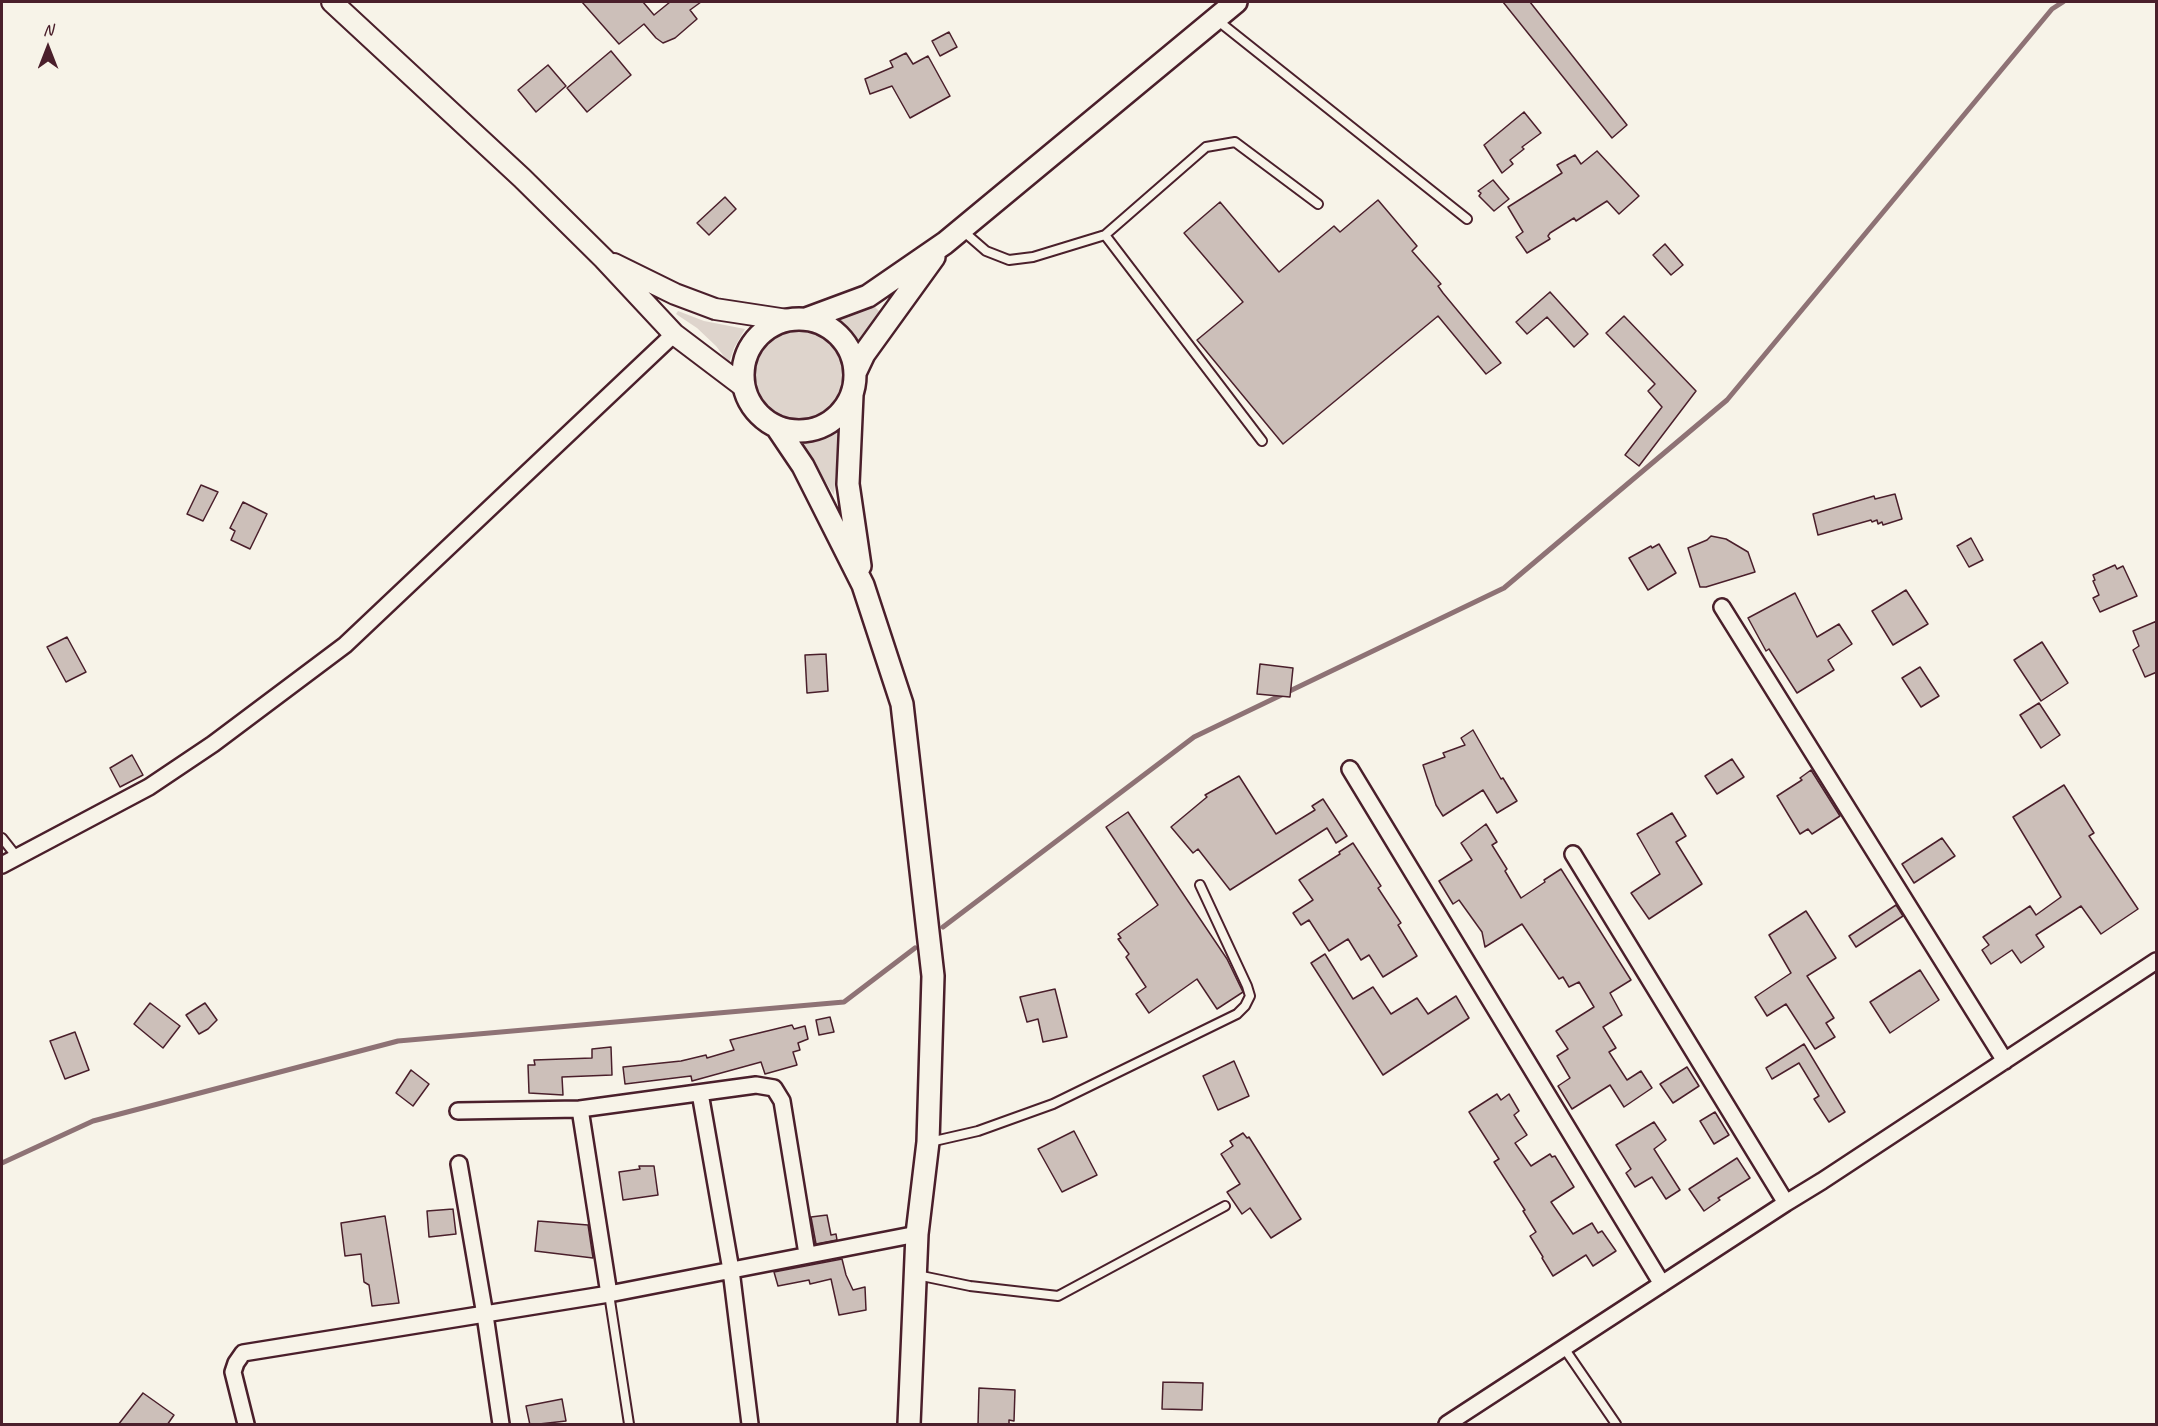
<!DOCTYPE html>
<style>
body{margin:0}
#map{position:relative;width:2158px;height:1426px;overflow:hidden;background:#f7f3e8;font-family:Caveat,sans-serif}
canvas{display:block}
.frame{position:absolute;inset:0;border:3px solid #4a1f2b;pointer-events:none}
.north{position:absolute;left:18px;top:18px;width:60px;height:60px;-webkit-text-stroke:4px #f7f3e8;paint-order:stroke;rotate:0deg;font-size:16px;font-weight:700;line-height:24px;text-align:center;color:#4a1f2b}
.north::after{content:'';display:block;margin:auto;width:21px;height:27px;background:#4a1f2b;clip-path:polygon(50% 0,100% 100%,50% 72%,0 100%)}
</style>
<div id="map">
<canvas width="2158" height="1426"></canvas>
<div class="frame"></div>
<div class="north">N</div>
</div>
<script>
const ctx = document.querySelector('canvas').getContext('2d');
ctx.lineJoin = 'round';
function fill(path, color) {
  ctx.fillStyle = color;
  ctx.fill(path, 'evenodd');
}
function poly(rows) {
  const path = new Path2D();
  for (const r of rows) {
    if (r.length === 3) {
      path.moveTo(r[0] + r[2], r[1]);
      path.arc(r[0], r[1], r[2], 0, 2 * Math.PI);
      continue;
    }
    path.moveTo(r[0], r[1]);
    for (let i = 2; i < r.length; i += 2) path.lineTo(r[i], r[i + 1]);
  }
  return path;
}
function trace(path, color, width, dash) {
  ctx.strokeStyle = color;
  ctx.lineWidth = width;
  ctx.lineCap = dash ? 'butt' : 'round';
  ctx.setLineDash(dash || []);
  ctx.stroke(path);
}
fill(poly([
 [874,306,879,311,861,345,849,331,835,318],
 [678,311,704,321,745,329,734,348,729,363,716,346,697,328,676,314],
 [798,374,46],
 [839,430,834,495,801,443,826,437]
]), '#ded4cc');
trace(poly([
 [943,927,1194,737,1504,588,1727,400,2052,9,2063,2],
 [2,1163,93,1121,398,1041,844,1002,915,948]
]), '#8e7275', 5);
const building = poly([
 [582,2,643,2,654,15,670,2,701,2,690,10,697,19,675,38,663,43,656,38,644,24,619,44,582,2],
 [1503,2,1530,2,1627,125,1612,138,1503,2],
 [949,32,957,47,940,56,932,41,949,32],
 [611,51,631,75,587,112,567,88,611,51],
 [906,53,913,64,928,56,950,96,910,118,892,86,870,94,865,79,893,67,890,61,906,53],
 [548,65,566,86,536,112,518,90,548,65],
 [1524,112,1541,133,1522,147,1524,149,1510,160,1513,164,1502,173,1484,145,1524,112],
 [1597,151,1639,196,1619,214,1607,201,1576,221,1574,218,1550,233,1548,236,1550,239,1527,253,1516,237,1523,232,1508,207,1562,173,1557,165,1575,155,1581,164,1597,151],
 [1493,180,1509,199,1494,211,1479,196,1481,193,1478,191,1493,180],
 [725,197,736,209,709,235,697,223,725,197],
 [1378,200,1417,246,1412,251,1441,284,1438,286,1443,293,1501,363,1486,374,1438,316,1283,444,1197,340,1243,302,1184,233,1220,202,1279,272,1334,226,1340,232,1378,200],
 [1665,244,1683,265,1671,275,1653,255,1665,244],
 [1550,292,1588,334,1574,347,1547,317,1527,334,1516,322,1550,292],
 [1624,316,1696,391,1639,466,1625,455,1662,407,1648,391,1655,384,1606,333,1624,316],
 [201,485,218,492,203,521,187,514,201,485],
 [1895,494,1902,519,1883,525,1882,522,1878,524,1877,520,1872,522,1871,520,1818,535,1813,514,1874,496,1875,499,1895,494],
 [243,502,267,514,250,549,231,540,235,531,230,528,243,502],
 [1711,536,1726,539,1748,552,1755,572,1706,587,1700,587,1688,548,1707,540,1711,536],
 [1971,538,1983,560,1969,567,1957,546,1971,538],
 [1659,544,1676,573,1648,590,1629,558,1651,546,1652,548,1659,544],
 [2115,565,2117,569,2123,566,2137,596,2100,612,2093,598,2099,595,2093,581,2095,580,2093,575,2115,565],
 [1906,590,1928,624,1893,645,1872,611,1906,590],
 [1795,593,1817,637,1839,624,1852,644,1828,660,1834,670,1797,693,1769,649,1766,651,1748,618,1795,593],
 [2157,621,2157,672,2145,677,2133,650,2139,646,2133,631,2157,621],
 [67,637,86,672,66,682,47,647,67,637],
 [2042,642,2068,683,2041,701,2014,660,2042,642],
 [826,654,828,691,807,693,805,655,826,654],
 [1260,664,1293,668,1290,697,1257,694,1260,664],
 [1920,667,1939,696,1921,707,1902,678,1920,667],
 [2039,703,2060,735,2041,748,2020,715,2039,703],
 [1473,730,1501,779,1503,778,1517,801,1497,813,1483,790,1443,816,1436,805,1423,765,1445,757,1443,753,1465,745,1461,738,1473,730],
 [132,755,143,775,120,787,110,768,132,755],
 [1732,759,1744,777,1717,794,1705,776,1732,759],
 [1811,770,1840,816,1812,834,1808,829,1800,834,1777,796,1802,780,1800,778,1811,770],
 [1239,776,1276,834,1315,810,1312,806,1323,799,1347,836,1336,843,1327,828,1230,890,1198,849,1193,853,1171,827,1207,797,1205,795,1239,776],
 [2064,785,2094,833,2089,836,2138,909,2101,934,2081,906,2036,935,2044,947,2021,963,2012,950,1991,964,1982,950,1989,945,1983,937,2030,906,2036,915,2061,897,2013,817,2064,785],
 [1128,812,1227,959,1241,988,1243,992,1217,1009,1197,979,1149,1013,1136,994,1146,987,1126,957,1129,954,1118,939,1121,938,1118,934,1158,905,1106,827,1128,812],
 [1672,813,1686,836,1676,842,1702,884,1649,919,1631,893,1660,874,1637,834,1672,813],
 [1486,824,1497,842,1492,845,1507,869,1505,871,1521,898,1545,882,1544,880,1561,869,1631,980,1610,993,1622,1015,1603,1027,1616,1048,1609,1052,1627,1080,1641,1071,1652,1088,1624,1107,1610,1085,1572,1109,1558,1086,1570,1078,1557,1056,1568,1049,1556,1031,1594,1007,1579,982,1569,987,1563,977,1559,979,1522,924,1485,947,1482,932,1459,900,1453,904,1439,881,1472,860,1461,843,1486,824],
 [1942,838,1955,856,1914,883,1902,864,1942,838],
 [1353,843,1381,886,1378,888,1401,923,1398,925,1417,956,1383,977,1369,955,1361,960,1348,939,1329,951,1309,920,1301,925,1293,913,1313,900,1299,880,1340,854,1339,852,1353,843],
 [1896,905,1903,916,1856,947,1849,936,1896,905],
 [1806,911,1836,958,1807,976,1834,1018,1826,1023,1835,1037,1815,1049,1786,1004,1767,1016,1755,997,1791,973,1769,935,1806,911],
 [1325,954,1353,999,1373,987,1391,1014,1417,998,1428,1014,1456,996,1469,1018,1383,1075,1311,963,1325,954],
 [1920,970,1939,1000,1890,1033,1870,1002,1920,970],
 [1055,989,1067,1037,1043,1042,1038,1019,1027,1022,1020,997,1055,989],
 [150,1003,180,1026,163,1048,134,1024,150,1003],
 [205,1003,217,1020,208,1029,199,1034,186,1015,205,1003],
 [830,1017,834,1032,819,1035,816,1020,830,1017],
 [792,1025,794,1029,805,1026,808,1039,798,1043,800,1050,793,1052,797,1065,765,1074,761,1062,692,1081,691,1076,625,1084,623,1067,681,1061,706,1055,707,1058,734,1050,730,1040,792,1025],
 [75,1032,89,1070,65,1079,50,1041,75,1032],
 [1804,1044,1845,1112,1829,1122,1814,1099,1819,1096,1799,1063,1772,1079,1766,1068,1804,1044],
 [611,1047,612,1075,562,1077,563,1095,529,1093,528,1065,535,1065,534,1060,592,1058,592,1049,611,1047],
 [1234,1061,1249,1096,1218,1110,1203,1076,1234,1061],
 [1687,1067,1699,1086,1673,1103,1660,1084,1687,1067],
 [411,1070,429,1084,413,1106,396,1093,411,1070],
 [1497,1094,1501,1100,1509,1094,1519,1111,1514,1115,1527,1135,1515,1143,1531,1166,1550,1154,1552,1157,1555,1156,1574,1187,1551,1202,1573,1234,1592,1223,1598,1233,1602,1231,1616,1251,1593,1266,1586,1255,1553,1276,1542,1258,1543,1257,1530,1236,1536,1232,1523,1211,1525,1210,1494,1162,1499,1159,1469,1112,1497,1094],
 [1715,1112,1729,1135,1714,1144,1700,1121,1715,1112],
 [1654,1122,1666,1140,1654,1149,1680,1190,1666,1199,1652,1177,1635,1187,1626,1173,1631,1169,1616,1145,1654,1122],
 [1074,1131,1097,1175,1062,1192,1038,1149,1074,1131],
 [1243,1133,1247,1138,1249,1137,1301,1219,1271,1238,1250,1208,1242,1214,1227,1192,1240,1184,1221,1154,1233,1146,1230,1141,1243,1133],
 [1737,1158,1750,1178,1718,1198,1720,1200,1704,1211,1689,1189,1737,1158],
 [639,1166,654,1166,658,1195,623,1200,619,1172,640,1169,639,1166],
 [453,1209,456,1234,429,1237,427,1211,453,1209],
 [827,1215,831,1235,836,1234,837,1240,816,1244,811,1217,827,1215],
 [385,1216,399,1303,372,1306,369,1285,364,1282,361,1254,345,1256,341,1223,385,1216],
 [538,1221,588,1225,593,1258,535,1251,538,1221],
 [842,1259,846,1275,853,1290,865,1287,866,1310,839,1315,831,1279,810,1284,809,1280,778,1286,774,1272,842,1259],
 [1163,1382,1203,1383,1202,1410,1162,1409,1163,1382],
 [979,1388,1015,1390,1014,1421,1009,1420,1009,1425,978,1425,979,1388],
 [143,1393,174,1415,167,1425,118,1425,143,1393],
 [562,1399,566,1421,530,1425,526,1406,562,1399]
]);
fill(building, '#ccbfb9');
trace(building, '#4a1f2b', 1.5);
const service = poly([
 [1217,20,1467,219],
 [963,231,986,251,1009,260,1033,257,1105,235,1206,147,1235,142,1318,204],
 [1105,235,1262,441],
 [2,838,17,857],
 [930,1142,978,1131,1053,1104,1237,1014,1245,1006,1250,996,1247,986,1200,885],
 [917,1275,970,1286,1058,1296,1225,1206],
 [609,1294,629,1424],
 [1564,1348,1616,1424]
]);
const minor = poly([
 [1722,607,2005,1061],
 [1350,769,1662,1284],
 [1573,854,1786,1203],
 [2,865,149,787,213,744,345,645,674,334],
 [700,1093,731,1270,750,1424],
 [580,1109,609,1294],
 [458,1111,580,1109,756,1085,774,1088,782,1101,807,1254],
 [459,1164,485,1315,501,1424],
 [246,1424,233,1372,236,1363,243,1353,609,1294,917,1234],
 [1447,1424,1786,1203,1822,1181,2156,961]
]);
const tertiary = poly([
 [332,2,522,178,604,259,674,334,744,387],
 [614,264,675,294,715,309,787,320]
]);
const secondary = poly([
 [806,319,868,296,945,243,1236,2],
 [799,375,56],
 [855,373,864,354,934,257],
 [852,395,848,484,860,566],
 [776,426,803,466,863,585,902,704,933,976,928,1142,917,1234,909,1424]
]);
trace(service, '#4a1f2b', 12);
trace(minor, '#4a1f2b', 20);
trace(tertiary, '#4a1f2b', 24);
trace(secondary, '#4a1f2b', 26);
trace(service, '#f7f3e8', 8);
trace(minor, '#f7f3e8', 15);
trace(tertiary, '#f7f3e8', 20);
trace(secondary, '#f7f3e8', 21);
</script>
